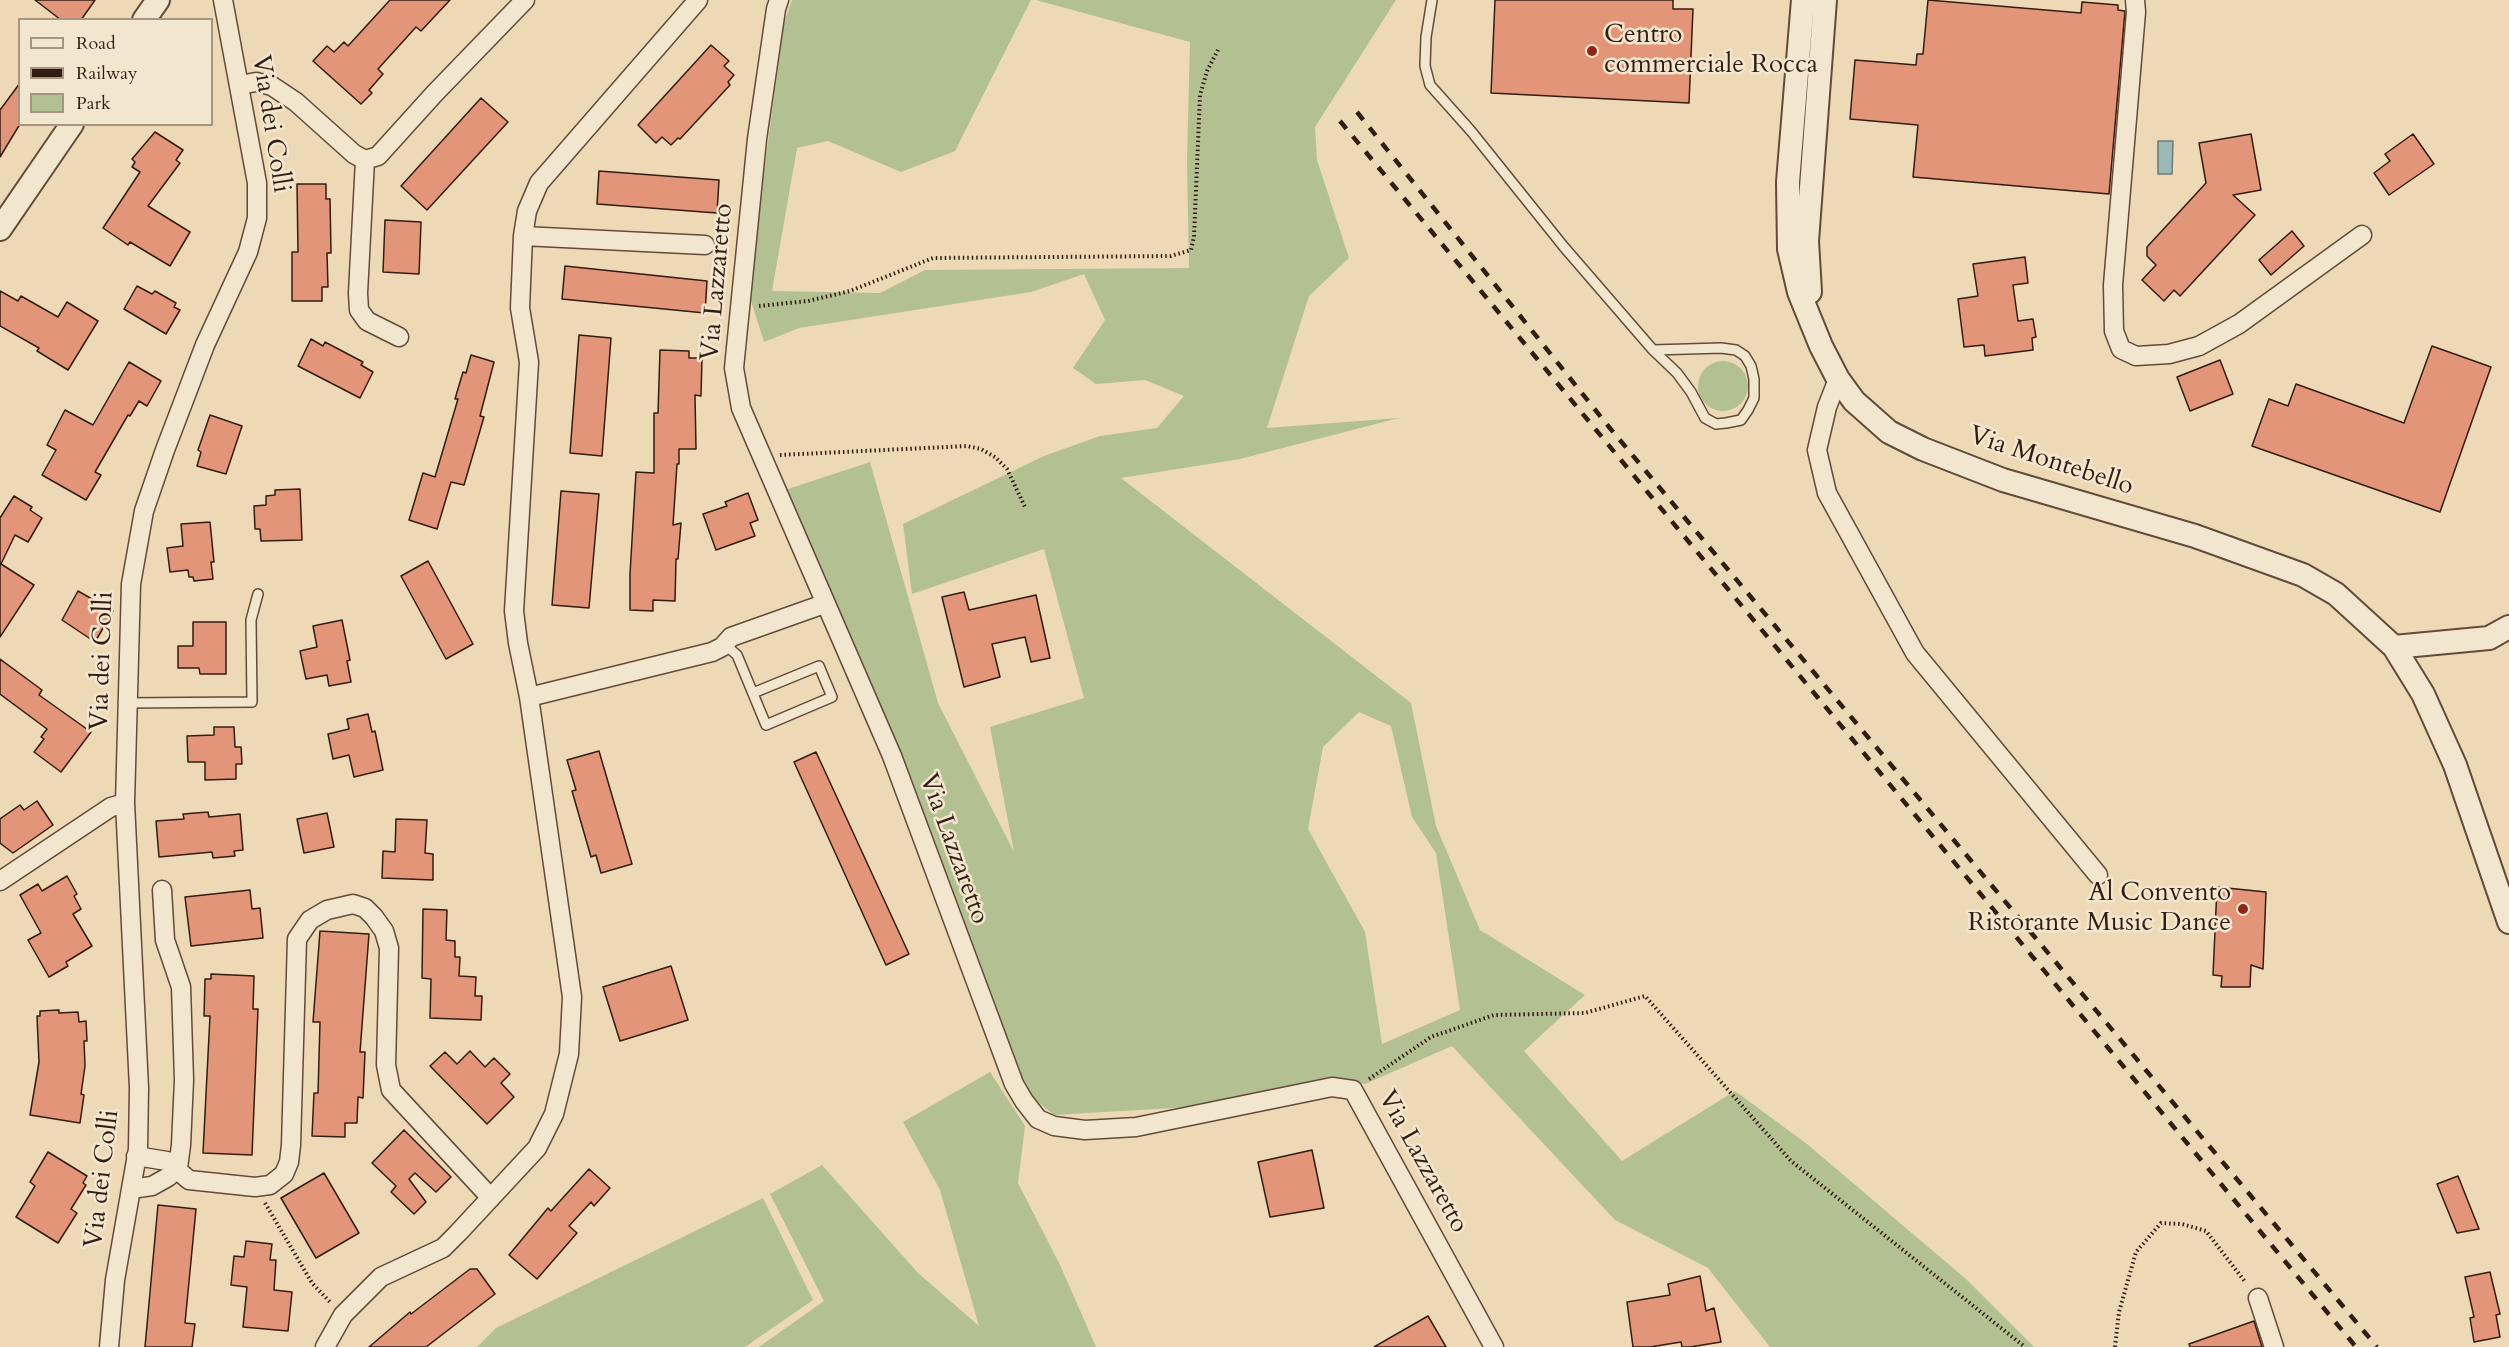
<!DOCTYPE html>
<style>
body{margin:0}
#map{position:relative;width:2509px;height:1347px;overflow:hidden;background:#edd9b5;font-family:Cardo,serif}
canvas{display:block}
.legend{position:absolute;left:18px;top:18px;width:195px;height:108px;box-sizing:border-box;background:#f3e6cf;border:2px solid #a69583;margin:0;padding:8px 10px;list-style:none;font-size:18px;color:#331c11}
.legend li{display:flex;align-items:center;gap:12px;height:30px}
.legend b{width:30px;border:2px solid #a69583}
</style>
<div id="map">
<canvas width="2509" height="1347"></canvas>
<ul class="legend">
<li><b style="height:8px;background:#f3e6cf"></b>Road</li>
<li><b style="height:8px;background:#331c11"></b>Railway</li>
<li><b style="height:16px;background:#b2c092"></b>Park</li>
</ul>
</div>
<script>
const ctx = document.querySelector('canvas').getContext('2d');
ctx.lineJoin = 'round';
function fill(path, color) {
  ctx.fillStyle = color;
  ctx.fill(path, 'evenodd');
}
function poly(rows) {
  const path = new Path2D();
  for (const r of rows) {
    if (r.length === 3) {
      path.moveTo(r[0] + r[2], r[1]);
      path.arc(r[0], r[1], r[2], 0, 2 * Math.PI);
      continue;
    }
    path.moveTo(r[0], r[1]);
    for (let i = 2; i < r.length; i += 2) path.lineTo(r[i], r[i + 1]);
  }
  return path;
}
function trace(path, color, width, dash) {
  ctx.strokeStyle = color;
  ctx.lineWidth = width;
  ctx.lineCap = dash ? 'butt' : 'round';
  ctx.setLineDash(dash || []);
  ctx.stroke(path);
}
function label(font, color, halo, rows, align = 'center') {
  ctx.font = font + ' Cardo,serif';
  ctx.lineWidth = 5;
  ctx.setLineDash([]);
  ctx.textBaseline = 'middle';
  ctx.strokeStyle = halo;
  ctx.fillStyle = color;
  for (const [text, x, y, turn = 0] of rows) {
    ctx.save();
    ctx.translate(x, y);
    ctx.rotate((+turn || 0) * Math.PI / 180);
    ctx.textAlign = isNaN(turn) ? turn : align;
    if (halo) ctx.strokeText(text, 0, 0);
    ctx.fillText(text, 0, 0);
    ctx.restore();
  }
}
fill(poly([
 [792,0,1031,0,955,151,901,172,828,141,797,148,772,291,880,293,925,270,1189,268,1187,161,1190,42,1036,0,1396,0,1315,127,1317,160,1349,258,1309,296,1267,428,1399,418,1240,459,1121,478,1411,703,1436,826,1480,930,1585,995,1524,1051,1622,1161,1735,1091,1807,1144,1967,1280,2034,1347,1770,1347,1708,1268,1615,1220,1452,1046,1365,1084,1337,1077,1190,1107,1054,1115,1032,1097,1003,1057,785,490,870,462,938,703,1014,852,990,727,1084,698,1044,549,912,594,903,524,1044,456,1100,436,1157,428,1184,396,1145,380,1096,384,1073,368,1105,320,1084,274,1031,292,799,328,764,342,748,291,784,23],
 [1359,712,1391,726,1412,817,1436,853,1460,1010,1382,1044,1365,932,1308,829,1323,747],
 [1723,386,25],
 [990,1072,1025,1126,1018,1183,1060,1265,1096,1347,759,1347,824,1301,770,1194,822,1165,918,1273,979,1326,940,1190,903,1122],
 [763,1198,813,1300,745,1347,477,1347,496,1328]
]), '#b2c092');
const water = poly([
 [2158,141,2173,141,2172,174,2158,174,2158,141]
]);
fill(water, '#9bb9b6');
trace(water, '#717a74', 1.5);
const building = poly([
 [35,0,95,0,81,20,61,20,35,0],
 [390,0,450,0,421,31,416,27,378,69,383,74,369,90,372,93,361,104,313,61,327,46,334,52,344,42,348,46,390,0],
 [1495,0,1673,0,1673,9,1693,9,1689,103,1491,93,1495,0],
 [1928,0,2081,13,2082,2,2118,5,2118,10,2125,11,2109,194,1913,177,1918,125,1850,119,1855,60,1916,65,1917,54,1923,54,1928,0],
 [711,45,729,61,724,66,734,75,728,82,730,85,680,139,678,138,671,145,662,137,656,143,638,125,711,45],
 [20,83,20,124,0,157,0,110,20,83],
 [481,98,508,122,427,210,401,186,481,98],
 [155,132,183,150,176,160,180,163,148,206,190,232,170,266,130,242,128,245,103,228,140,172,132,167,135,162,132,159,155,132],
 [2251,134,2261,190,2233,195,2255,215,2180,296,2174,290,2164,301,2142,280,2156,265,2147,256,2147,247,2206,183,2199,143,2251,134],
 [2413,134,2434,164,2389,195,2374,173,2390,161,2385,154,2413,134],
 [599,171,719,180,717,213,597,204,599,171],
 [297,184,326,184,326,199,330,199,331,253,327,253,328,287,322,287,322,301,292,301,292,252,298,252,297,184],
 [385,220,421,222,419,274,383,272,385,220],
 [2292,231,2304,246,2271,275,2259,260,2292,231],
 [2025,257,2028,283,2013,285,2018,321,2033,319,2036,337,2032,338,2033,350,1985,356,1984,345,1964,347,1958,299,1978,296,1973,264,2025,257],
 [565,266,707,281,705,313,562,299,565,266],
 [137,286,152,294,155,291,176,303,174,307,180,310,166,334,124,309,137,286],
 [0,291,18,301,21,296,58,317,67,302,98,321,68,370,37,351,39,348,0,326,0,291],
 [579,335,611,338,602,456,570,453,579,335],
 [311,339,323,346,325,342,363,362,361,365,373,372,360,398,298,366,311,339],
 [2432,346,2491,367,2440,512,2252,446,2269,399,2288,406,2296,384,2404,423,2432,346],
 [660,350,689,351,689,358,702,358,701,396,695,395,696,449,679,449,679,464,677,464,673,525,681,523,678,559,676,559,675,601,653,600,653,611,630,610,630,574,636,472,654,473,654,413,658,413,660,350],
 [471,355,494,362,480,416,484,417,464,485,451,482,437,529,409,520,423,473,435,477,458,399,455,399,463,372,466,373,471,355],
 [2220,360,2233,394,2190,411,2177,377,2220,360],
 [129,362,161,381,147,406,139,401,130,416,128,415,95,472,101,475,86,500,42,475,56,450,47,445,65,410,93,425,129,362],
 [210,415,242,426,226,474,197,466,201,452,198,450,210,415],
 [300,489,302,540,261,541,260,529,255,529,254,506,266,505,266,496,275,495,275,490,300,489],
 [561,491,599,494,589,608,552,605,561,491],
 [748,493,758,520,750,523,755,536,716,550,703,514,727,506,725,502,748,493],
 [14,496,32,507,30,510,42,518,28,542,15,535,1,564,34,585,0,637,0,518,14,496],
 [210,522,214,562,211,562,213,579,194,581,193,577,189,577,188,570,170,572,167,548,183,546,181,524,210,522],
 [428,561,473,644,446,659,401,576,428,561],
 [78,591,113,611,95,642,62,620,78,591],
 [964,592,969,610,1036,595,1050,658,1031,662,1025,637,992,644,1000,677,964,687,942,597,964,592],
 [342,620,350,660,347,661,351,682,329,686,327,675,306,679,300,651,317,647,313,626,342,620],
 [193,622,226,622,226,674,200,674,199,668,178,668,178,646,193,646,193,622],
 [0,659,42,690,39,695,91,732,61,772,34,752,44,739,41,737,47,729,0,694,0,659],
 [368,714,372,732,375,731,383,770,354,777,349,755,333,759,328,734,349,729,347,719,368,714],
 [214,727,234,727,235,747,241,747,242,764,236,764,236,779,205,780,205,762,188,762,187,736,214,735,214,727],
 [599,751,632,864,601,873,596,855,591,857,572,791,576,790,567,760,599,751],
 [816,752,909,954,886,965,794,762,816,752],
 [37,801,53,825,13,853,0,843,0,819,20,805,24,810,37,801],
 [208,812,209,817,240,814,243,850,234,851,235,856,213,858,212,852,159,857,156,821,184,819,183,814,208,812],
 [327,813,334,847,304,853,297,819,327,813],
 [396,819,427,820,425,853,433,854,433,880,382,878,383,851,395,852,396,819],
 [67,876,77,894,74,896,81,909,73,914,92,946,66,962,68,966,49,977,28,940,41,933,20,895,38,884,42,891,67,876],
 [2217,887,2266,892,2263,969,2251,965,2250,987,2221,987,2222,976,2213,975,2217,887],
 [250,890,252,909,260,908,263,938,191,946,185,897,250,890],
 [423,909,447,910,446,940,455,941,455,957,460,957,459,976,476,977,475,996,482,996,481,1020,430,1018,431,979,422,978,423,909],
 [320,931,369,934,360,1052,365,1052,363,1098,358,1097,357,1123,345,1123,345,1137,312,1136,314,1093,318,1093,320,1022,313,1022,320,931],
 [671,966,688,1020,620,1041,603,987,671,966],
 [211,974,254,976,253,1009,258,1009,252,1155,203,1153,210,1016,204,1016,205,979,211,979,211,974],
 [59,1010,59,1013,78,1012,79,1022,86,1021,87,1041,84,1041,85,1066,81,1094,84,1095,80,1123,30,1115,39,1062,37,1016,40,1016,40,1011,59,1010],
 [470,1051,485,1067,494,1058,510,1074,501,1083,514,1097,487,1124,430,1066,445,1052,457,1064,470,1051],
 [404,1130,451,1177,436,1192,415,1173,409,1179,426,1202,414,1214,391,1192,396,1186,372,1163,404,1130],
 [1312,1150,1324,1208,1270,1217,1258,1162,1312,1150],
 [48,1152,87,1176,83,1183,86,1185,71,1209,77,1213,58,1243,16,1217,35,1186,30,1182,48,1152],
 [589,1169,610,1188,594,1206,591,1202,569,1226,577,1233,537,1279,509,1255,548,1208,551,1211,589,1169],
 [324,1173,359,1233,316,1258,281,1198,324,1173],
 [2458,1176,2479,1229,2457,1233,2437,1184,2458,1176],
 [158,1205,196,1209,185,1323,195,1324,192,1347,145,1347,158,1205],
 [246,1241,272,1244,270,1260,276,1260,274,1290,292,1292,288,1331,243,1327,247,1287,231,1285,234,1256,244,1257,246,1241],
 [470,1269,477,1269,495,1294,426,1347,369,1347,410,1312,411,1314,470,1269],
 [2490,1272,2500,1314,2496,1315,2500,1337,2474,1342,2470,1318,2474,1317,2465,1277,2490,1272],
 [1700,1276,1706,1311,1714,1308,1721,1342,1690,1347,1682,1347,1681,1342,1650,1347,1633,1347,1627,1302,1670,1295,1668,1284,1700,1276],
 [1428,1316,1446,1347,1374,1347,1428,1316],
 [2254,1321,2262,1347,2190,1347,2189,1344,2254,1321]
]);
fill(building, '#e3957a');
trace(building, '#331c11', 1.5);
const service = poly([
 [1432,0,1426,37,1425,66,1430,85,1471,131,1564,247,1653,350,1677,373,1691,392,1705,418,1716,424,1726,423,1741,420,1748,410,1754,398,1754,379,1751,366,1745,356,1736,350,1721,348,1653,350],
 [722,647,730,649,737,655,766,725,832,697,819,666,753,693],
 [126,703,252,702,251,620,258,594]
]);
const minor = poly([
 [779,0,776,9,757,139,734,368,741,408,892,756,1014,1084,1024,1101,1038,1119,1054,1126,1085,1130,1136,1127,1332,1087,1353,1090,1494,1347],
 [2135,0,2136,12,2113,285,2114,331,2121,349,2136,356,2169,354,2199,346,2239,324,2362,235],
 [239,85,256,82,272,86,296,102,354,154,365,160,378,156,435,93,525,0],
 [365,160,358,293,359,310,367,321,399,337],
 [523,236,705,245],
 [1838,379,1827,407,1817,450,1827,493,1915,653,2098,875],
 [529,697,712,652,722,647,731,637,824,604],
 [0,881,111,807,125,803],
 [136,1156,167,1161,189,1180,255,1187,270,1185,284,1174,289,1162,291,1145,297,939,310,920,327,910,353,904,365,908,374,917,384,931,389,948,386,1065,391,1090,491,1198],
 [131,1189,152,1186,168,1177,178,1168,181,1145,184,1080,181,987,165,940,162,890],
 [2258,1298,2274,1347],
 [109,1347,115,1280,138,1149,139,1088,125,803,131,584,144,511,165,450,205,345,248,252,257,218,257,183,223,0],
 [325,1347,343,1315,381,1277,443,1248,458,1233,537,1148,554,1114,569,1054,572,997,529,697,518,643,514,611,529,362,520,308,523,236,527,211,539,183,698,0]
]);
const tertiary = poly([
 [1803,0,1788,182,1789,249,1799,292,1821,346,1838,379,1854,401,1889,432,1923,449,2003,480,2195,536,2303,575,2336,594,2394,647,2423,694,2455,765,2509,922],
 [144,20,158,0],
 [0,229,72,124],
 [1810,292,1807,241,1825,0],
 [2394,647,2489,638,2509,627]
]);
trace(service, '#624b3a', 12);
trace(minor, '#624b3a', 21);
trace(tertiary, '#624b3a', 26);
trace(poly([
 [759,306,808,301,850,291,933,258,1171,256,1191,250,1194,237,1200,95,1207,71,1219,48],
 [780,455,967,446,981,449,995,457,1007,469,1025,507],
 [1369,1079,1431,1037,1494,1015,1585,1013,1645,996,1791,1161,2025,1347],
 [265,1203,312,1283,330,1302],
 [2115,1347,2119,1312,2136,1252,2161,1223,2182,1224,2206,1231,2246,1283]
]), '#331c11', 4, [1.5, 3]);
trace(service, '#f3e6cf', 9);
trace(minor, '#f3e6cf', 18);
trace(tertiary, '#f3e6cf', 22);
trace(poly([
 [1357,112,1609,427,2377,1347],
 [1340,121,2356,1347]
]), '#331c11', 4.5, [10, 10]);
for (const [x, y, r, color] of [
 [1592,51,6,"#8f2418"],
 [2243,909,6,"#8f2418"]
]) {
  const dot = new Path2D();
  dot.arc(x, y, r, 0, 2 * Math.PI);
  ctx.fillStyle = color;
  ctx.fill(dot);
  trace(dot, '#f3e6cf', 2);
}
label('26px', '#331c11', '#f3e6cf', [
 ["Centro",1604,36],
 ["commerciale Rocca",1604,66],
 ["Al Convento",2231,894,"right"],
 ["Ristorante Music Dance",2231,924,"right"]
], 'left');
label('26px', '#331c11', '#f3e6cf', [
 ["Via dei Colli",270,124,81],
 ["Via Lazzaretto",718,282,-85],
 ["Via Montebello",2051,462,18],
 ["Via dei Colli",103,661,-88],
 ["Via Lazzaretto",953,849,70],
 ["Via Lazzaretto",1422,1162,61],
 ["Via dei Colli",103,1179,-83]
]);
</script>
